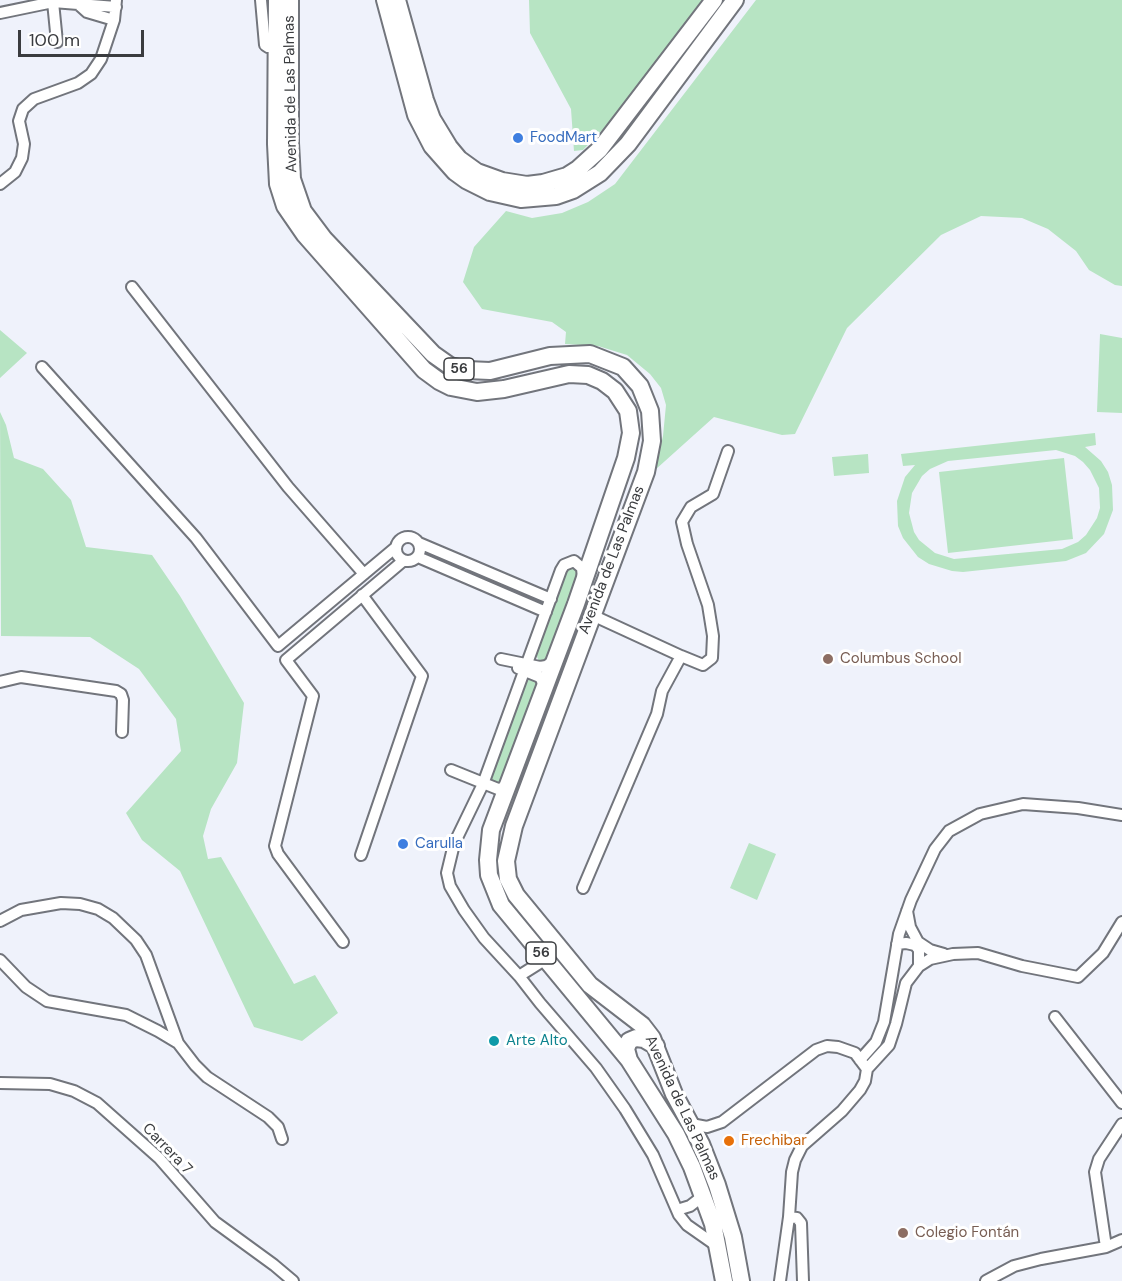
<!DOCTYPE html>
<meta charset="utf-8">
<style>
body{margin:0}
#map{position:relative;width:1122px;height:1281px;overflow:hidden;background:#eff2fb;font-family:"DM Sans",sans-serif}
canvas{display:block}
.scale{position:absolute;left:18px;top:30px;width:126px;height:27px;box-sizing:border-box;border:3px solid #3a3c3f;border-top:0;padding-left:8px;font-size:18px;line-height:21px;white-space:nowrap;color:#3a3c3f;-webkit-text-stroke:4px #fff;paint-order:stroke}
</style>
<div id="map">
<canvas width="1122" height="1281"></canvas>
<div class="scale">100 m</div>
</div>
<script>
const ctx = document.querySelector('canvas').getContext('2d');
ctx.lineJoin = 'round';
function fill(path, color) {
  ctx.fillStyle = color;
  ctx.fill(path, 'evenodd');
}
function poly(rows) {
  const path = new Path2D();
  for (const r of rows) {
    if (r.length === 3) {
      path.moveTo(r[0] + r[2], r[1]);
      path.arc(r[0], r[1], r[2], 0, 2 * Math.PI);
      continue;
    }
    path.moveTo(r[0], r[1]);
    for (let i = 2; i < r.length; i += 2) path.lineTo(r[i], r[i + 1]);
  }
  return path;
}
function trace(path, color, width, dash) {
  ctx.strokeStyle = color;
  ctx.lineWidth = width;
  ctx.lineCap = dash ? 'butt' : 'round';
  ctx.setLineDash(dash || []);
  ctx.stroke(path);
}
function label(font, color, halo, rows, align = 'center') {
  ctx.font = font + ' "DM Sans",sans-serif';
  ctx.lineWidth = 6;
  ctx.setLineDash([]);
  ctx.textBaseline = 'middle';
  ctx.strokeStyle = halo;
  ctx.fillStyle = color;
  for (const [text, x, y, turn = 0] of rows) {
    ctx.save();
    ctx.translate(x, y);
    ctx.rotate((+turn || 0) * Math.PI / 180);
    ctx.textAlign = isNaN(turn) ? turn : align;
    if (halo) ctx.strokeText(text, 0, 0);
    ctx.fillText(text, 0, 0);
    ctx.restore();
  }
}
fill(poly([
 [529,0,702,0,610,122,583,150,574,151,571,109,530,33],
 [756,0,1122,0,1122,286,1115,285,1089,270,1076,251,1048,229,1022,218,981,216,941,235,847,328,795,434,782,435,714,417,655,470,663,436,666,405,661,388,650,374,627,355,598,346,565,344,566,332,552,322,482,309,463,282,474,247,506,211,532,218,562,213,588,202,615,184],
 [0,330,27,353,0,378],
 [1100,334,1122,338,1122,413,1097,412],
 [0,412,6,425,14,458,43,469,71,500,86,547,152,555,180,596,244,703,237,763,211,809,203,836,208,859,221,857,294,984,315,975,338,1013,302,1041,254,1027,180,871,142,840,126,813,181,751,176,719,139,669,90,637,1,636],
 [1095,433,1096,445,1085,447,1101,461,1108,472,1112,485,1113,510,1104,534,1086,553,1066,561,963,572,952,571,929,564,918,557,903,538,898,526,897,501,905,477,915,465,903,466,901,454],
 [1056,450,1075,456,1083,462,1090,470,1099,488,1100,508,1097,518,1086,535,1078,542,1062,549,954,559,935,553,919,540,914,532,909,513,912,493,922,476,930,469,948,461],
 [868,454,869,473,834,476,832,457],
 [1064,458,1073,539,948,553,939,472],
 [572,564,579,571,551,657,544,663,539,662,536,654,566,569],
 [530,678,539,682,502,781,497,783,490,780,490,774,527,682],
 [749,843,776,854,757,900,730,888]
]), '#b7e4c3');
const street = poly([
 [261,0,265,45,268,47,276,47],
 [53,2,57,42],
 [77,3,87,12,114,20],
 [0,13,53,2,116,7],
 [0,184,15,172,22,158,24,144,19,121,23,109,34,99,78,83,91,74,101,59,114,20,116,0],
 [132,287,288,487,364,574],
 [42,367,196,538,278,646,395,548],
 [408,549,12],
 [419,543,551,599],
 [418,557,546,612],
 [681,656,703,665,712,658,713,636,708,605,687,544,682,522,691,507,713,494,728,451],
 [501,659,540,667,546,666,554,661],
 [518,668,540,677,545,687],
 [0,682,21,677,116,691,121,694,123,700,122,732],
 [451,770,498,789,503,788,508,781],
 [361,855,422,676,362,595],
 [583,888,657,714,662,691,681,656,592,615],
 [907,911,910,927,918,942,930,950,944,954],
 [0,921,21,910,61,903,80,904,98,909,113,918,136,940,146,955,178,1043,195,1065,207,1077,268,1117,278,1127,282,1139],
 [343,942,278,854,275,846,313,696,286,660,403,561],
 [897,944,906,943,915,945,919,950,919,966],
 [546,959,519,976,484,938,464,910,450,886,447,873,454,844,483,784,561,570,564,565,574,561,582,568,583,579],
 [0,960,26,987,47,1001,126,1015,158,1031,178,1043],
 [519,976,540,1003,596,1068,625,1109,653,1155,679,1215,687,1225,717,1246],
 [1055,1017,1122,1103],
 [860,1060,876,1042,884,1022,899,934,911,900,935,849,949,831,980,814,1023,804,1078,808,1122,815],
 [867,1069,889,1045,896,1024,906,983,919,966,930,959,953,954,978,953,1022,966,1078,977,1103,953,1122,922],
 [0,1083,50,1084,74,1091,97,1103,159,1158,215,1222,274,1265,293,1281],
 [691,1124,707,1127,722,1122,816,1050,827,1046,838,1047,855,1053,867,1069,865,1081,860,1090,842,1111,802,1146,795,1160,792,1172,789,1217,780,1281],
 [677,1210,690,1206,703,1196],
 [789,1217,797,1218,801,1223,803,1281],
 [1106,1247,1095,1172,1099,1159,1122,1124],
 [986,1281,1014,1266,1041,1259,1106,1247,1122,1240]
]);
const primary = poly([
 [277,0,276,144,278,184,285,206,305,235,424,370,439,381,451,387,477,392,504,389,569,374,588,375,602,381,615,391,628,411,631,433,626,458,576,604,491,830,488,860,489,875,501,905,629,1060,676,1134,692,1167,713,1224,724,1281],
 [290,0,290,143,292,179,303,211,324,239,433,354,450,366,467,370,490,371,550,356,590,354,623,367,640,386,650,411,652,441,646,472,514,826,506,861,508,879,516,895,590,985,642,1025,652,1038,674,1094,701,1144,717,1185,733,1237,741,1281],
 [385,0,416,115,432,146,455,172,466,180,490,192,521,199,556,196,573,190,600,173,628,144,735,0],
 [397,0,425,100,432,119,449,147,459,159,477,172,502,181,527,185,543,183,567,176,578,169,600,149,714,0],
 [629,1060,626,1049,629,1041,636,1038,644,1039,656,1046]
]);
trace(street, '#72757c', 14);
trace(primary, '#72757c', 20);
trace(street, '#fff', 10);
trace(primary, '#fff', 16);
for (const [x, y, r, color] of [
 [518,138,6,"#3f7fe0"],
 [828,659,6,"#8d6e63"],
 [403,844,6,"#3f7fe0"],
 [494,1041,6,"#0f9aa8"],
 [729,1141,6,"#e8710a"],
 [903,1233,6,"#8d6e63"]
]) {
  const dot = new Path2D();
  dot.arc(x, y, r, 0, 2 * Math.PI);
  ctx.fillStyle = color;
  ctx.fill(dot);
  trace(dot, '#fff', 2);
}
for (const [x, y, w] of [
 [459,369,30],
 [541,953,30]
]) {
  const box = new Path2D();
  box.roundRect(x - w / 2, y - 11, w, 22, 4.5);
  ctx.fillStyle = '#fff';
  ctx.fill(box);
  trace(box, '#3a3c3f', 1.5);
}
label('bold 14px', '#3a3c3f', null, [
 ["56",459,369],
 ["56",541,953]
]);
label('15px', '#3a3c3f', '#fff', [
 ["Avenida de Las Palmas",291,94,-91],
 ["Avenida de Las Palmas",612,560,-69],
 ["Avenida de Las Palmas",682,1108,65],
 ["Carrera 7",167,1149,46]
]);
label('15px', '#366cbe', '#fff', [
 ["FoodMart",530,138],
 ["Carulla",415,844]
], 'left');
label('15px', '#785e54', '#fff', [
 ["Columbus School",840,659],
 ["Colegio Fontán",915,1233]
], 'left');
label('15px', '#0d838f', '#fff', [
 ["Arte Alto",506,1041]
], 'left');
label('15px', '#c56008', '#fff', [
 ["Frechibar",741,1141]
], 'left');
</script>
